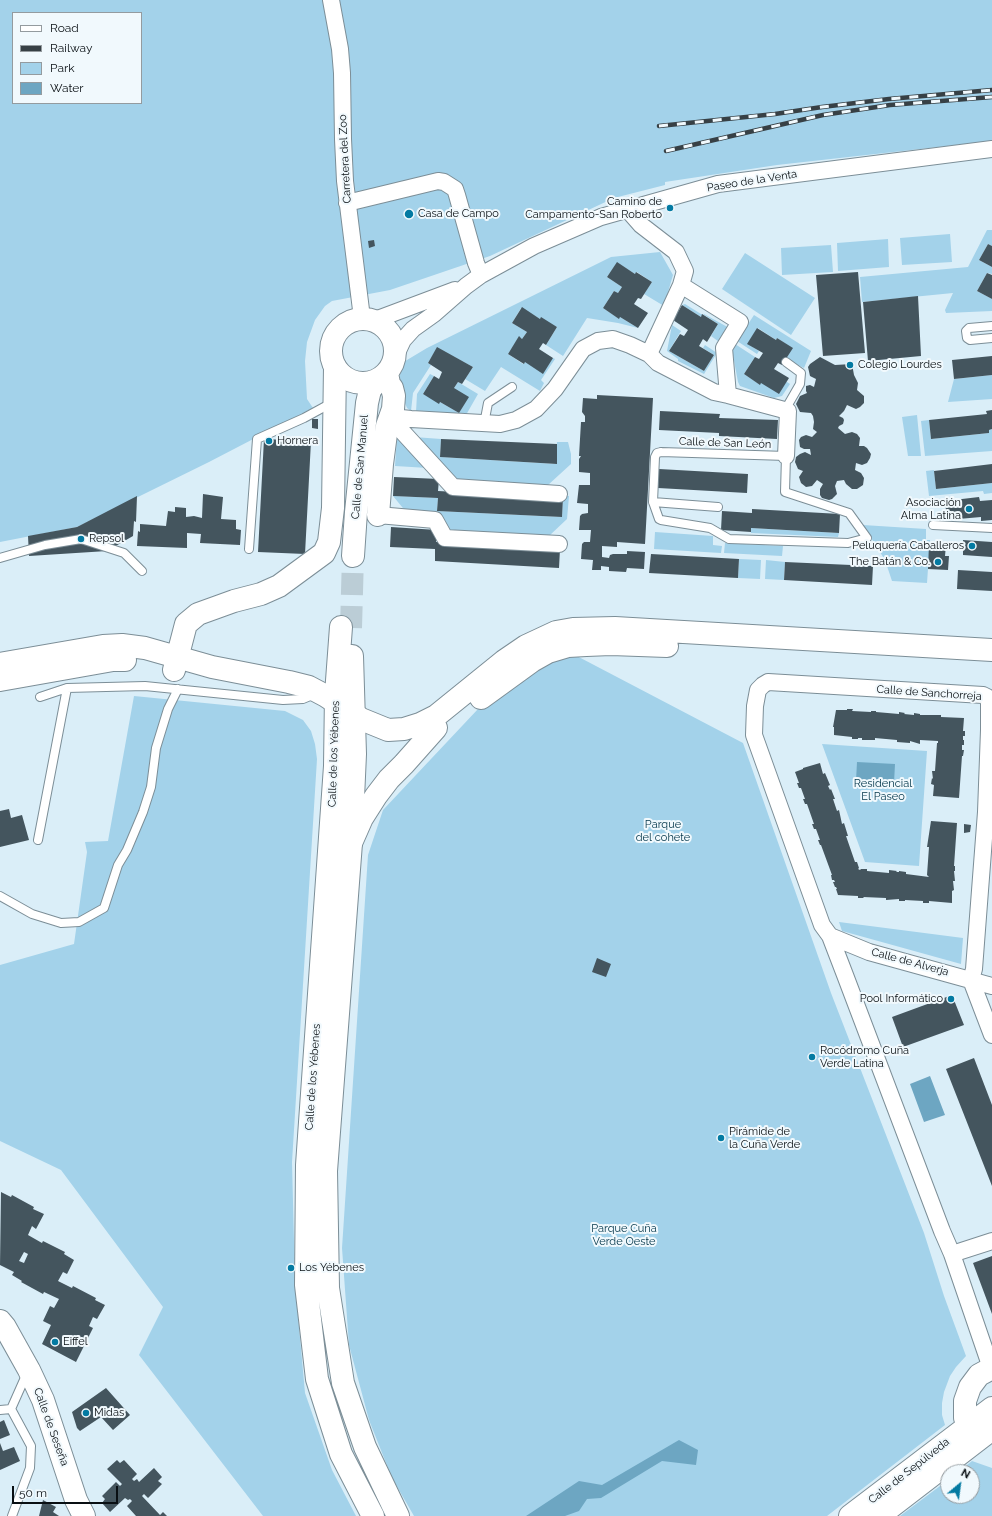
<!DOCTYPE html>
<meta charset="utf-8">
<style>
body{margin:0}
#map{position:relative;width:992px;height:1516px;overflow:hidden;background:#daeef8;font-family:Raleway,sans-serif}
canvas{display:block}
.legend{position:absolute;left:12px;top:12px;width:130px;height:92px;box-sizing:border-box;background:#f1f9fd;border:1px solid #949b9f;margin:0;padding:5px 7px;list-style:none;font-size:12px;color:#090f13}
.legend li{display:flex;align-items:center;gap:8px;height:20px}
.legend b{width:20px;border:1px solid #949b9f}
.north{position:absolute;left:940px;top:1464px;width:40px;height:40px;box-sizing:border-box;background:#f1f9fd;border:1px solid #949b9f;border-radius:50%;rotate:29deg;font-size:11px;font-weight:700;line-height:16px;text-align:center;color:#090f13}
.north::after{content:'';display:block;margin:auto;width:14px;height:18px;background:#037aa2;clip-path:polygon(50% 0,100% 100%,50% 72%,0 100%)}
.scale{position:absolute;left:12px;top:1486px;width:106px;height:18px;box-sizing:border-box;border:2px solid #090f13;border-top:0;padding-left:5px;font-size:12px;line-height:14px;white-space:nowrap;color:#090f13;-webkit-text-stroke:3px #f1f9fd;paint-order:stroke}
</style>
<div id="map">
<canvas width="992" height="1516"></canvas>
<ul class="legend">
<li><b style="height:5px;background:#fff"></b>Road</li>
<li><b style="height:5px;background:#374045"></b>Railway</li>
<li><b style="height:11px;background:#a3d2ea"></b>Park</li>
<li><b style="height:11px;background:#6da6c2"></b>Water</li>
</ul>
<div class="north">N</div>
<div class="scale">50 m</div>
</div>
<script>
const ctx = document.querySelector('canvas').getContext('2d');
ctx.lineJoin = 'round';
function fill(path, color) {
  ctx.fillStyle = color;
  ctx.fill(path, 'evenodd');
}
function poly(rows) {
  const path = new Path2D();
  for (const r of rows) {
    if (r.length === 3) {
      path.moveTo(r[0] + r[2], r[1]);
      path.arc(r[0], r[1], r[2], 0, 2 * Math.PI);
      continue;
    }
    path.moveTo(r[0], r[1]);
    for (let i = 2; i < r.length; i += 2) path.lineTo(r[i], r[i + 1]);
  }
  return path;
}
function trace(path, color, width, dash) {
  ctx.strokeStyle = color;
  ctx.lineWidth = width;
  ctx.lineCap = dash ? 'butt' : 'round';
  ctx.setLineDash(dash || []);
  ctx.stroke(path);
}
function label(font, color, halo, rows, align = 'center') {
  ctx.font = font + ' Raleway,sans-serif';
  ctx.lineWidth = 4;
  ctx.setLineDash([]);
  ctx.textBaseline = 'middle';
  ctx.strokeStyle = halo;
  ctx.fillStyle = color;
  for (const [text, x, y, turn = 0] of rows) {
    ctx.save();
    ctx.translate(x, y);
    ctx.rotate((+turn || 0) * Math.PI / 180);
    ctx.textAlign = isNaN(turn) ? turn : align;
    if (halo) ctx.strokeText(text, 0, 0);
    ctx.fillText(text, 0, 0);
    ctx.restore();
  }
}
fill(poly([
 [0,0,992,0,992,141,777,165,665,182,665,185,614,198,490,256,390,290,332,301,325,306,315,320,307,342,305,361,307,399,313,408,209,462,77,527,0,542],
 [13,13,141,13,141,103,13,103],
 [987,230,992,230,992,246,988,244,979,260,992,267,992,274,987,273,977,291,992,299,992,311,946,313,945,310,953,293,862,302,860,277,968,267],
 [950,234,952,262,902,265,900,238],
 [888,239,889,267,838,271,837,243],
 [831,245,833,272,782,275,781,248],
 [660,252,673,275,664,306,644,294,652,282,637,272,635,274,617,263,607,277,622,287,618,293,614,291,603,308,618,318,620,317,638,328,618,323,587,318,563,356,546,345,557,327,540,319,521,308,512,323,527,332,522,339,519,337,508,354,523,364,525,362,553,358,555,359,541,380,544,383,540,391,501,367,485,391,465,379,473,367,437,348,428,363,431,365,413,393,411,411,407,408,401,394,399,381,402,363,427,348,611,257],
 [745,253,815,298,791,335,722,289],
 [685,304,701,314,704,314,731,329,722,344,711,336,718,324,703,314,701,317,682,305],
 [754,315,811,351,804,368,786,359,792,348,777,338,776,340,758,328,748,344,759,351,757,354,737,341],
 [672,325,681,331,669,351,704,371,714,355,703,348,705,345,717,353,704,374,678,361,678,359,667,351],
 [735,344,755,357,744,374,759,384,761,383,787,382,790,384,782,396,774,398,740,386,738,382,732,350],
 [430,374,434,376,423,394,440,402,459,413,454,388,458,382,478,394,466,415,416,412,417,394],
 [992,375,992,399,948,402,954,379],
 [917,415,921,456,908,456,902,417],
 [929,420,931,439,989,433,989,430,992,429,992,451,925,456,921,421],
 [397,436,428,468,395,466],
 [414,437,441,439,440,457,556,464,557,442,568,442,571,454,571,464,548,485,452,480],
 [934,470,936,489,992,483,992,493,984,494,983,491,929,496,926,471],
 [563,495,569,496,567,519,549,536,444,531,407,513,393,496,438,498,437,511,562,517],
 [863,525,926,529,926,540,930,540,927,583,892,581,885,560],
 [751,528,839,533,838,537,751,533],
 [655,532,713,536,713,545,722,546,721,553,654,549],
 [725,543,783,546,782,556,724,553],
 [739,559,761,560,760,579,738,578],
 [766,560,785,562,784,580,765,579],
 [552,643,743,743,831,993,924,1233,944,1296,966,1356,956,1367,950,1376,944,1392,942,1403,942,1415,945,1425,827,1516,414,1516,392,1478,369,1420,349,1345,342,1248,368,855,383,810,526,658],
 [134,696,285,711,303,720,311,731,315,744,317,759,292,1162,295,1282,305,1393,332,1470,356,1516,263,1516,139,1355,163,1307,61,1170,0,1141,0,965,74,944,87,852,85,842,108,841],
 [822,744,927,751,919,866,865,862],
 [839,922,963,938,961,964,842,931],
 [972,1461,992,1468,992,1516,900,1516,948,1480,948,1496,972,1496,972,1472,958,1472]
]), '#a3d2ea');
fill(poly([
 [857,762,895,764,894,783,856,781],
 [930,1076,945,1115,924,1122,910,1084],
 [679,1440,698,1450,696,1465,662,1461,601,1498,587,1499,579,1511,565,1516,526,1516,579,1481,602,1485]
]), '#6da6c2');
fill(poly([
 [374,240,375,246,369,248,368,241],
 [988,244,992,246,992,267,979,260],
 [617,262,635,274,636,272,652,282,641,299,638,298,634,304,648,313,638,328,620,317,619,319,603,308,614,291,618,293,622,287,607,277],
 [858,272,865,353,823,356,816,275],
 [987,273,992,275,992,299,977,291],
 [918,296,921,356,868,361,863,302],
 [682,305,701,317,702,314,718,324,707,342,703,339,699,346,714,355,704,371,669,351,680,334,684,336,688,330,673,320],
 [522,307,540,319,541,317,557,327,546,345,543,343,539,349,553,358,543,374,525,362,524,364,508,354,519,336,522,339,527,332,512,323],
 [757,328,776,340,777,338,793,348,782,365,778,363,774,369,789,378,779,394,761,383,760,385,744,374,755,357,759,359,763,353,747,344],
 [437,347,473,367,462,384,458,382,454,388,469,397,459,413,440,402,439,404,423,394,434,376,439,379,442,372,428,363],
 [992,356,992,375,954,379,952,360],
 [820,357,835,365,852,364,854,375,858,383,857,390,864,396,864,403,860,407,856,409,847,405,844,411,839,416,843,418,844,420,843,424,839,426,838,428,845,434,852,432,857,434,860,438,859,446,864,446,867,448,871,454,870,458,867,463,862,465,856,463,855,470,861,473,864,478,863,485,857,489,852,489,846,484,844,480,837,481,835,486,837,494,832,499,829,500,822,498,820,495,820,489,823,484,817,480,812,486,806,487,801,483,799,477,803,471,798,469,795,462,796,457,800,454,805,452,811,455,810,449,804,449,800,447,799,440,801,437,806,435,812,437,817,432,813,429,814,422,813,416,811,413,800,412,796,404,800,396,807,393,806,391,806,386,810,385,814,387,816,379,810,376,808,367,810,364],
 [597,395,653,398,645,544,617,542,617,547,602,546,602,557,609,558,610,555,613,554,627,554,627,551,645,552,644,569,627,568,626,572,609,571,609,567,601,566,601,570,592,570,593,560,581,559,582,544,584,542,590,542,591,530,579,530,580,516,582,514,588,513,588,504,577,503,579,485,590,485,590,473,579,472,579,459,581,456,579,456,581,422,585,422,585,416,582,412,583,398,597,399],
 [992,410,992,429,989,430,989,433,931,439,929,420,987,414,986,411],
 [660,411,720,414,719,418,778,420,777,439,719,436,719,433,659,430],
 [312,419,318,419,318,429,312,428],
 [264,439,311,441,305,554,258,552],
 [441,439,557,444,557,464,440,457],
 [992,464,992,483,936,489,934,471],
 [659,469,748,474,747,493,658,488],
 [394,477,439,479,438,491,563,498,562,517,437,511,438,498,393,496],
 [203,494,223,497,221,519,236,520,236,529,241,530,240,545,200,543,201,534,187,533,187,548,137,546,138,531,140,532,140,524,166,526,168,511,175,512,175,507,186,508,186,517,194,516,202,518],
 [137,496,136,522,134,521,133,536,107,551,29,556,28,536,77,527],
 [979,497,980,501,992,500,992,520,981,521,981,517,947,520,945,501],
 [752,509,840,514,839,533,751,528,751,532,721,530,722,511,752,513],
 [391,527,437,530,436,542,560,549,559,568,435,561,435,549,390,547],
 [963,540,992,542,992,557,963,555],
 [929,544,946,545,945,556,949,556,948,570,928,569],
 [651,554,739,559,738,578,649,573],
 [785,562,873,566,872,585,784,580],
 [958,570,992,572,992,591,957,589],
 [847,709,853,709,852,711,871,712,871,711,876,711,876,712,899,714,899,712,905,713,904,714,914,715,914,713,920,714,920,715,941,715,941,717,964,718,963,731,965,731,965,736,963,736,963,740,964,740,964,745,962,745,962,750,964,750,963,756,962,756,959,798,933,796,934,785,931,784,932,778,933,779,932,771,935,771,937,743,938,743,938,741,920,740,920,744,910,741,910,743,897,742,897,740,875,738,875,740,862,740,862,738,858,738,858,739,852,739,852,737,834,735,834,727,833,727,836,710,847,710],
 [820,763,823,774,825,773,830,785,828,786,830,790,831,789,835,799,833,799,837,811,839,810,842,824,844,823,848,836,846,836,855,862,857,862,859,868,858,869,860,870,861,869,867,869,867,871,889,873,889,870,897,871,896,872,899,872,899,871,906,872,906,874,929,877,927,875,929,847,927,847,931,821,957,823,954,866,955,866,955,871,954,871,955,881,953,881,954,890,952,891,952,903,929,901,929,903,923,903,923,901,905,900,905,901,899,901,899,899,886,900,886,898,863,897,864,898,858,898,858,896,838,895,836,889,837,889,836,887,835,887,833,882,835,882,834,880,832,880,831,875,832,875,821,845,820,845,818,840,820,840,816,829,814,829,812,824,814,824,807,804,805,804,803,799,805,799,801,788,799,788,797,783,799,783,795,772,803,769,803,768],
 [9,809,11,818,22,815,29,840,0,847,0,811],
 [964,824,971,825,970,832,964,833],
 [597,958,611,964,606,977,592,972],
 [952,995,964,1025,903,1047,892,1017],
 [974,1058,992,1105,992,1186,946,1069],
 [1,1192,11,1197,12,1195,34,1207,33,1209,44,1214,36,1229,32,1226,28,1235,42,1243,43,1241,65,1252,64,1254,74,1260,67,1274,63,1272,58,1281,72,1288,73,1286,96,1298,95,1300,105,1305,97,1319,93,1317,89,1326,93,1328,76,1362,42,1344,51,1325,43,1321,50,1306,54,1308,59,1299,44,1292,43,1294,21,1282,22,1281,12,1275,14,1272,0,1265],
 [24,1252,28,1254,24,1263,19,1261],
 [992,1256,992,1314,973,1263],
 [106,1388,130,1415,113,1430,101,1417,80,1431,77,1428,72,1412],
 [4,1420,10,1435,0,1439,0,1422],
 [0,1443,3,1451,14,1447,20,1461,0,1470],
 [117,1460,120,1463,124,1460,137,1474,132,1479,134,1481,137,1479,139,1482,154,1468,162,1477,158,1481,162,1484,148,1498,144,1494,142,1496,160,1515,163,1512,167,1516,136,1516,127,1506,132,1501,130,1499,128,1500,125,1498,110,1512,102,1503,105,1499,102,1496,116,1482,120,1486,122,1484,107,1469],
 [43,1500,56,1507,53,1512,59,1516,39,1516]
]), '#44555e');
trace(poly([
 [351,628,353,556]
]), '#bbcdd6', 22, [22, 11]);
const lane = poly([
 [992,326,969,328,966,331,967,338,970,340,992,338],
 [785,410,800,384,801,373,786,362],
 [484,424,488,403,512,387],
 [661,452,786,456,785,492,849,513,867,538,848,543,729,539,710,528,661,520,659,519,653,502,655,457,657,453,661,452],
 [653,502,718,507],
 [933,525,992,528],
 [249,549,257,439,304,418,326,406,333,405],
 [0,558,45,545,81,539,124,553,142,571],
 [40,697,67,688],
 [38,840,67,688,145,686,283,700,303,699,315,694],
 [0,896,32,914,61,923,79,922,104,908,118,865,127,850,143,812,151,787,156,748,168,709,178,689],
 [11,1409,27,1373],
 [0,1410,11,1409,31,1446,30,1468,12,1516]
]);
const street = poly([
 [331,0,340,49,342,73,343,139,345,181,362,318],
 [347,203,438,181,444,182,455,189,457,195,476,263,481,275],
 [627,209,641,225,676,252,685,271,681,285,649,354],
 [681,285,740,322,724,348,728,395],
 [375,320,455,290],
 [396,355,403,340,413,329,434,314,466,286,481,275,534,246,601,217,718,184,992,149],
 [393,409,395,414,401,418,411,419,500,424,516,420,536,409,555,389,583,349,598,341,613,339,630,345,649,354,658,363,714,392,728,395,788,411,786,456],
 [400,429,453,487,559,494],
 [378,515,435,520,445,538,559,544],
 [830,936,869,952,992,986],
 [952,1254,992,1241],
 [991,1368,952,1254,942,1231,845,975,830,936,822,925,754,735,755,706,758,690,763,685,768,682,983,695,987,697,989,702,989,730,986,812,974,969,971,980,992,1035]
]);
const secondary = poly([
 [363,351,32],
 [378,515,382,464,387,426,393,409,394,396,392,388,389,384,387,373],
 [353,556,356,512,367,403,370,390,377,381],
 [341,627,336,694,335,766,307,1165,306,1285,317,1379,341,1454,373,1516],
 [352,656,355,754,351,843,326,1171,328,1288,343,1383,365,1447,398,1516],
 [0,1321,5,1327,29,1370,43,1400,76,1500,84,1516],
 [976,1435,968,1425,965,1418,965,1401,970,1387,979,1375,992,1368],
 [850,1516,992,1408],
 [879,1516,992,1429]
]);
const highway = poly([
 [0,664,103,646,122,645,145,648,212,667,289,682,309,687,326,696,361,719,388,730,404,729,420,724,436,716,504,661,526,646,556,632,573,629,615,628,992,650],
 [174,670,186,624,198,614,234,601,261,594,279,586,324,553,329,542,333,508,335,367],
 [0,680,113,660,125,660],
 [481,698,532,661,548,652,568,646,586,645,611,644,667,646],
 [351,843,362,818,376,796,389,779,404,764,436,728]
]);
trace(lane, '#7c8e97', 10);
trace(street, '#7c8e97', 18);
trace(secondary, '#7c8e97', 24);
trace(highway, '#7c8e97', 24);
trace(lane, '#fff', 8);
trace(street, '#fff', 16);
trace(secondary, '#fff', 22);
trace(highway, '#fff', 22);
const rail = poly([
 [659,126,775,114,822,107,889,99,992,90],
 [666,151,823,115,890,105,992,97]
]);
trace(rail, '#374045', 4.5);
trace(rail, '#f1f9fd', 3, [9]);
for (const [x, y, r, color] of [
 [670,208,4,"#037aa2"],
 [409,214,5,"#037aa2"],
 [850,365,4,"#037aa2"],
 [269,441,4,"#037aa2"],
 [969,509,4,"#037aa2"],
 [81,539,4,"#037aa2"],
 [972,546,4,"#037aa2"],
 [938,562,4,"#037aa2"],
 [951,999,4,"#037aa2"],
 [812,1057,4,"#037aa2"],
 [721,1138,4,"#037aa2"],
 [291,1268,4,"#037aa2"],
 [55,1342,4,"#037aa2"],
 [86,1413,4,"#037aa2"]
]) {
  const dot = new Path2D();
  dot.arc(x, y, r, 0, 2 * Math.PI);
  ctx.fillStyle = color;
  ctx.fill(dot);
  trace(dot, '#f1f9fd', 1.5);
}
label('11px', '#090f13', '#f1f9fd', [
 ["Carretera del Zoo",345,159,-93],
 ["Paseo de la Venta",752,181,-9],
 ["Calle de San León",725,443,2],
 ["Calle de San Manuel",360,467,-85],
 ["Calle de Sanchorreja",929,693,4],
 ["Calle de los Yébenes",334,754,-88],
 ["Calle de Alverja",910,962,15],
 ["Calle de los Yébenes",313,1077,-86],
 ["Calle de Seseña",51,1427,70],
 ["Calle de Sepúlveda",909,1471,-38]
]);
label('11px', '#090f13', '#f1f9fd', [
 ["Camino de",662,202,"right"],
 ["Campamento-San Roberto",662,215,"right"],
 ["Casa de Campo",418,214],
 ["Colegio Lourdes",858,365],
 ["Hornera",277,441],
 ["Asociación",961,503,"right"],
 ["Alma Latina",961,516,"right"],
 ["Repsol",89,539],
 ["Peluquería Caballeros",964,546,"right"],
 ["The Batán & Co.",930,562,"right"],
 ["Pool Informático",943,999,"right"],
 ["Rocódromo Cuña",820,1051],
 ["Verde Latina",820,1064],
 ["Pirámide de",729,1132],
 ["la Cuña Verde",729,1145],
 ["Los Yébenes",299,1268],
 ["Eiffel",63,1342],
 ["Midas",94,1413]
], 'left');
label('11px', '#003448', '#f1f9fd', [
 ["Residencial",883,784],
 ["El Paseo",883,797],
 ["Parque",663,825],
 ["del cohete",663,838],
 ["Parque Cuña",624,1229],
 ["Verde Oeste",624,1242]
]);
</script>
